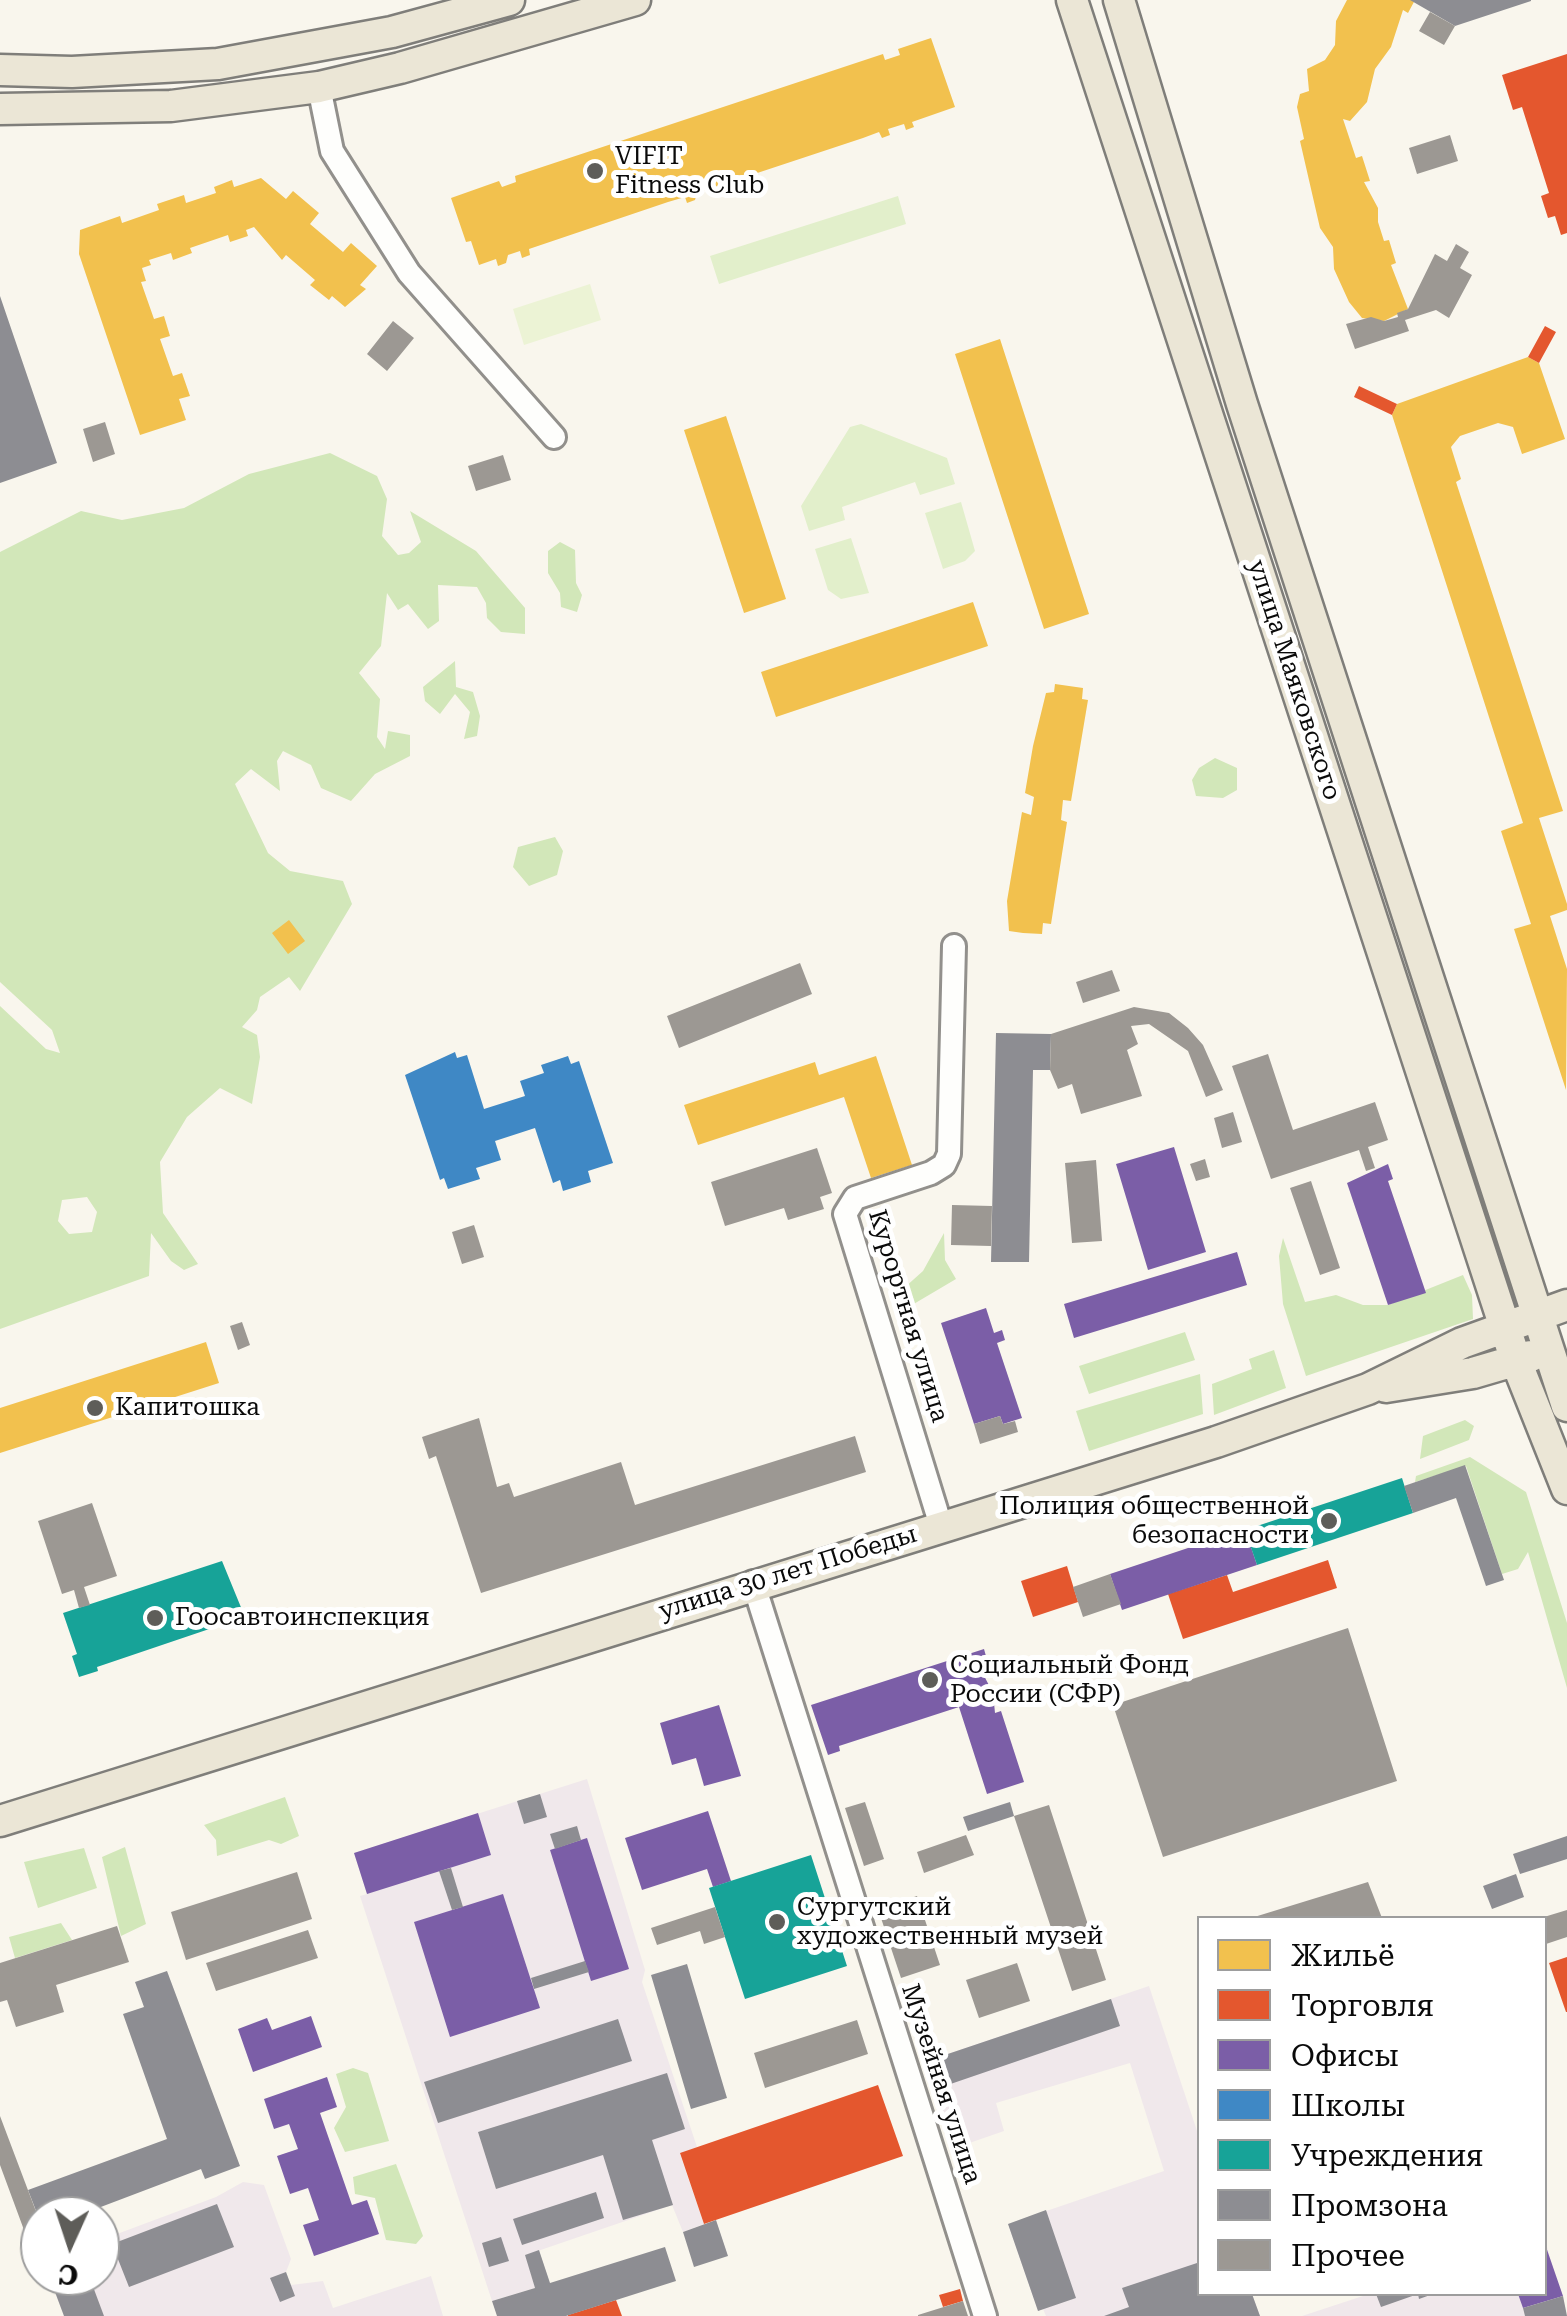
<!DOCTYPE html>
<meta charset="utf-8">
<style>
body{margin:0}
#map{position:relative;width:1567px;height:2316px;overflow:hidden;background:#f9f6ed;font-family:"Roboto Serif",serif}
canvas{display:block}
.legend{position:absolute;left:1197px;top:1916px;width:350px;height:380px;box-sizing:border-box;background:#fff;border:2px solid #9d9d9d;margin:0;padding:12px 18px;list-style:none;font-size:30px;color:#0a0a0a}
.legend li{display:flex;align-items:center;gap:20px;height:50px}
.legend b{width:50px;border:2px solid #9d9d9d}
.north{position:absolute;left:20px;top:2196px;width:100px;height:100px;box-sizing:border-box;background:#fff;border:2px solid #9d9d9d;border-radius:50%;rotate:183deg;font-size:28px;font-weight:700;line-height:40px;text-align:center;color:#0a0a0a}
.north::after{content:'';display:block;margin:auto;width:35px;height:45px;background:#5e5d59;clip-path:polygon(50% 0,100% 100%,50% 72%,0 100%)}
</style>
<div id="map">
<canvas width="1567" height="2316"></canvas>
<ul class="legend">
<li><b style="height:28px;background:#f2c14e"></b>Жильё</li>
<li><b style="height:28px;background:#e4572e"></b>Торговля</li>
<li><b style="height:28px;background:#7b5ea7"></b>Офисы</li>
<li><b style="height:28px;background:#3f88c5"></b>Школы</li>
<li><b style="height:28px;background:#17a398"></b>Учреждения</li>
<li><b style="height:28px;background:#8d8d92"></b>Промзона</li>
<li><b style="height:28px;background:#9c9893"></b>Прочее</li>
</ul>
<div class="north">С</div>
</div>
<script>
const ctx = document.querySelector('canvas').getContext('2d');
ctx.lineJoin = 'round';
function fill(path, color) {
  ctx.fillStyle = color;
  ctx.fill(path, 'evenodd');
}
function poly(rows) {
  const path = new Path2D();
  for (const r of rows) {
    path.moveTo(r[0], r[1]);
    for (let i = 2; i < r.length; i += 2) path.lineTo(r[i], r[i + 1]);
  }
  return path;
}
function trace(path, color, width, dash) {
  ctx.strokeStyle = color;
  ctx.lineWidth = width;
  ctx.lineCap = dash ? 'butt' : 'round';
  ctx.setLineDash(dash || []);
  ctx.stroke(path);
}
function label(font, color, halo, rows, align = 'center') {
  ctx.font = font + ' "Roboto Serif",serif';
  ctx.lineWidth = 10;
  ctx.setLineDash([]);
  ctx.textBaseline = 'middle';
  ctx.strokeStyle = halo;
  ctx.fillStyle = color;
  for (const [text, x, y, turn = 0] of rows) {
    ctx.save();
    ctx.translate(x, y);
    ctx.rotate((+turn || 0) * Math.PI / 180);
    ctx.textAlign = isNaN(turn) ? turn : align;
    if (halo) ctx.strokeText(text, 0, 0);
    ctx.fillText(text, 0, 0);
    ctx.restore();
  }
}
fill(poly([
 [587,1779,645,1970,642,1982,697,2147,680,2154,704,2224,683,2232,672,2205,526,2255,535,2288,492,2301,360,1896,367,1894,354,1853],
 [1149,1986,1199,2137,1200,2294,1252,2294,1260,2316,1046,2316,1043,2309,1038,2311,1008,2224,1164,2171,1130,2063,996,2103,1004,2131,952,2149,924,2062],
 [243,2182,264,2185,291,2259,286,2272,291,2285,323,2281,333,2308,431,2276,443,2316,64,2316,49,2276,100,2276,100,2234,109,2237,216,2197],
 [1545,2240,1567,2316,1302,2316,1369,2294,1544,2294]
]), '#f0e8eb');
fill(poly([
 [898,196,906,224,719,284,710,256],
 [861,424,947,458,955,484,920,495,915,482,842,507,845,520,809,531,801,506,850,427],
 [961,502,975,551,965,561,943,569,925,513],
 [851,538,869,593,841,599,828,590,815,549]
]), '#e2efcb');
fill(poly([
 [330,453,377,476,387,499,382,536,398,555,409,553,421,542,410,511,476,551,525,608,525,634,501,632,487,618,486,603,477,587,438,585,439,621,428,629,408,604,398,610,387,593,381,646,359,673,380,699,377,737,385,749,388,731,410,735,410,756,375,774,351,801,321,788,311,765,283,751,277,761,280,791,251,769,235,784,268,853,290,871,343,881,352,904,300,991,289,977,260,997,257,1010,242,1027,257,1035,260,1057,252,1104,220,1088,187,1117,160,1162,163,1213,198,1264,184,1270,171,1261,151,1233,149,1276,0,1329,0,1006,46,1049,60,1053,52,1030,0,982,0,552,81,511,122,520,184,508,249,474],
 [87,1197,97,1212,92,1232,69,1234,58,1221,62,1200],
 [560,542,575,550,576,583,582,595,577,612,561,607,560,593,548,573,548,551],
 [455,661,456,687,473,692,480,716,477,736,464,739,470,712,455,694,440,714,425,701,423,687],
 [1215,758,1237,768,1237,790,1223,798,1196,796,1192,780,1199,768],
 [555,837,563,851,557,875,529,886,513,867,518,847],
 [944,1233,945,1260,956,1279,912,1305,904,1288,923,1271],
 [1283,1238,1305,1302,1336,1295,1363,1305,1388,1305,1463,1275,1472,1295,1473,1319,1306,1376,1283,1304,1279,1256],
 [1185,1332,1195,1360,1089,1394,1079,1366],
 [1274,1350,1286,1388,1214,1415,1212,1384,1252,1369,1249,1359],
 [1200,1374,1203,1414,1089,1451,1076,1411],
 [1465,1420,1474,1426,1469,1440,1420,1459,1423,1436],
 [1470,1457,1526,1492,1567,1623,1567,1688,1528,1552,1518,1569,1502,1574,1466,1466,1415,1482,1416,1476],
 [285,1797,299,1836,281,1844,269,1840,217,1856,216,1840,204,1825],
 [125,1847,146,1924,121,1936,102,1857],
 [84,1848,97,1888,38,1908,24,1862],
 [61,1923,72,1940,15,1958,9,1937],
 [353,2068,368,2073,389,2141,345,2152,334,2128,346,2107,336,2074],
 [396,2164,423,2236,416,2244,386,2240,375,2198,355,2194,353,2177]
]), '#d2e7b9');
fill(poly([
 [590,284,601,320,524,345,513,309]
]), '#ecf3d5');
fill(poly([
 [1347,0,1415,0,1408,13,1403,10,1391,47,1375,69,1367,102,1350,121,1343,119,1356,158,1362,156,1370,181,1364,182,1378,208,1378,222,1384,241,1389,240,1396,263,1391,265,1408,309,1384,321,1362,318,1349,302,1334,269,1333,247,1320,228,1300,141,1304,139,1297,107,1300,94,1309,91,1307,69,1325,60,1335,45,1336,21],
 [931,38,955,107,912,122,914,127,906,130,904,124,888,129,890,135,882,138,879,132,863,138,718,186,720,192,712,195,710,189,697,193,695,200,687,203,685,197,668,202,529,249,530,255,522,258,520,251,508,255,506,263,498,266,496,259,479,265,471,241,466,242,451,198,499,181,502,187,516,182,515,176,883,54,885,60,900,55,898,49],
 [261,178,286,199,293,191,319,213,310,224,343,252,351,243,377,266,360,285,366,289,345,307,332,296,329,300,310,285,315,280,286,255,282,260,254,227,246,230,248,236,230,242,228,235,190,248,192,253,173,260,171,253,149,260,151,265,142,268,146,281,141,282,154,319,164,316,170,336,160,339,173,376,182,373,190,396,179,399,186,420,140,435,79,254,80,230,120,216,122,223,159,210,157,204,184,195,186,203,216,193,214,187,232,180,234,187],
 [1000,339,1089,614,1044,629,955,354],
 [1528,357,1539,363,1565,439,1522,454,1513,427,1498,423,1460,436,1451,447,1461,479,1456,482,1563,811,1539,818,1567,904,1567,910,1550,916,1567,969,1566,1090,1514,929,1531,924,1501,831,1523,823,1392,415,1397,404],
 [726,416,786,599,744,613,684,430],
 [973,602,988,646,776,717,761,672],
 [1055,684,1083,688,1082,699,1088,700,1071,801,1063,800,1061,820,1067,822,1051,924,1043,923,1042,934,1023,933,1009,931,1007,901,1022,812,1031,815,1034,797,1025,793,1033,746,1046,693,1054,692],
 [289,920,305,941,288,954,272,933],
 [876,1056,912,1165,871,1178,844,1097,698,1145,684,1105,815,1062,819,1075],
 [206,1342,219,1383,0,1453,0,1408]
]), '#f2c14e');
fill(poly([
 [1567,54,1567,233,1561,235,1555,216,1548,218,1541,196,1549,193,1522,107,1513,110,1502,75],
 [1545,326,1556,332,1539,363,1528,357],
 [1359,386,1397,404,1392,415,1354,397],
 [1328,1560,1337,1588,1183,1639,1168,1594,1227,1575,1233,1592],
 [1067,1566,1078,1602,1033,1617,1021,1581],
 [1567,1957,1567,2012,1566,2012,1549,1963],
 [878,2085,903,2156,704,2224,680,2153],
 [960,2289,963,2301,943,2307,939,2295],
 [616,2300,622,2316,568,2316,568,2315]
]), '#e4572e');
fill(poly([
 [1174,1147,1206,1252,1148,1270,1116,1164],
 [1388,1164,1393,1179,1388,1181,1426,1293,1388,1305,1347,1183],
 [1237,1252,1247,1285,1074,1338,1064,1304],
 [986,1308,994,1333,1002,1330,1005,1340,997,1343,1022,1418,1003,1424,1000,1416,974,1424,941,1323],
 [1245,1529,1257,1565,1122,1610,1110,1574],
 [984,1649,989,1667,981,1670,993,1693,995,1713,1001,1711,1024,1782,987,1794,959,1707,839,1746,840,1751,828,1755,811,1705],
 [719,1705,741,1776,704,1786,696,1758,672,1765,660,1723],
 [708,1811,731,1881,713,1887,707,1869,642,1890,625,1838],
 [478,1813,491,1855,367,1894,354,1853],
 [587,1838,629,1969,591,1981,550,1850],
 [503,1894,540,2008,450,2037,414,1922],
 [311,2016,322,2047,253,2072,238,2029,267,2018,272,2030],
 [327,2077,337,2107,320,2113,352,2205,367,2200,379,2234,314,2256,303,2225,319,2220,308,2188,290,2194,277,2156,298,2149,289,2124,274,2129,264,2099],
 [1544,2241,1563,2296,1523,2308,1518,2294,1544,2294]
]), '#7b5ea7');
fill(poly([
 [455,1052,457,1058,467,1055,484,1109,525,1096,520,1081,544,1073,541,1065,568,1056,571,1064,579,1061,613,1163,588,1171,591,1182,563,1191,560,1180,553,1183,535,1128,495,1141,501,1160,476,1168,480,1179,448,1189,444,1178,440,1180,405,1075]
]), '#3f88c5');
fill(poly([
 [1402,1478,1413,1513,1257,1565,1245,1530],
 [222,1561,247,1622,229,1628,227,1623,97,1667,98,1671,79,1677,72,1656,77,1654,63,1613],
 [811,1855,847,1966,745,1999,709,1888]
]), '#17a398');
fill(poly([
 [1410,0,1531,0,1531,1,1455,26],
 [0,296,57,463,0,483],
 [996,1033,1051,1034,1050,1070,1033,1070,1029,1262,991,1262],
 [1465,1465,1504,1580,1486,1586,1456,1498,1413,1513,1404,1486],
 [540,1794,547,1817,524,1824,517,1801],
 [1010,1802,1014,1816,968,1831,963,1817],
 [577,1826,581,1840,555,1849,550,1834],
 [1567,1836,1567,1859,1520,1874,1513,1854],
 [451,1868,463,1907,452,1910,439,1871],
 [1516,1874,1524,1897,1492,1909,1483,1886],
 [585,1961,589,1972,534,1989,531,1978],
 [687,1964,727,2098,691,2109,651,1975],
 [167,1971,240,2166,205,2179,201,2169,77,2216,38,2216,28,2190,167,2139,123,2014,144,2007,135,1982],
 [1111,1999,1120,2026,933,2090,924,2062],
 [618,2019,632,2061,438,2123,424,2082],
 [667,2073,685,2129,652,2140,673,2205,623,2220,603,2155,496,2189,478,2132],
 [596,2192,604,2218,522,2245,513,2219],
 [217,2204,234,2247,129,2287,112,2244],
 [1046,2210,1076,2298,1038,2311,1008,2224],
 [716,2220,728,2256,694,2267,683,2232],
 [501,2237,509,2261,489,2267,482,2243],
 [665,2247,676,2281,566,2316,497,2316,492,2301,535,2288,525,2255,539,2250,550,2283],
 [1200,2262,1200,2294,1252,2294,1260,2316,1104,2316,1129,2307,1122,2288],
 [286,2272,295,2296,280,2302,270,2278],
 [49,2276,89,2276,104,2316,64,2316],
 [1376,2294,1433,2294,1419,2299,1418,2294,1381,2307],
 [1563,2296,1567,2316,1525,2316,1523,2308]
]), '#8d8d92');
fill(poly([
 [1430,12,1455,26,1444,45,1419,31],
 [1450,135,1458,161,1417,174,1409,148],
 [1456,244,1469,252,1460,268,1472,275,1449,318,1436,310,1405,320,1409,331,1355,349,1346,324,1371,317,1384,321,1398,317,1397,313,1408,309,1435,254,1447,261],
 [393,321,414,338,387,371,367,354],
 [105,422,115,454,93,462,83,429],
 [503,455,511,480,476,491,468,466],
 [800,963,812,994,679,1048,667,1016],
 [1112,970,1120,991,1083,1003,1076,982],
 [1134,1007,1169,1013,1188,1028,1203,1045,1223,1090,1206,1097,1188,1051,1149,1024,1131,1026,1138,1044,1127,1050,1142,1096,1081,1114,1072,1084,1058,1089,1050,1070,1051,1034],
 [1268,1054,1293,1130,1375,1102,1388,1140,1368,1147,1375,1168,1366,1171,1359,1150,1271,1179,1232,1066],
 [1233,1112,1242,1142,1222,1148,1214,1118],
 [817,1148,832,1193,820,1197,824,1209,788,1220,784,1208,725,1226,711,1182],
 [1205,1159,1210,1177,1196,1181,1190,1164],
 [1096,1160,1102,1241,1072,1243,1065,1163],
 [1311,1181,1340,1268,1320,1275,1290,1188],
 [952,1205,992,1206,991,1246,951,1245],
 [474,1225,484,1257,462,1264,452,1232],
 [242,1322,250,1345,238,1350,230,1326],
 [1000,1416,1003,1424,1015,1421,1018,1432,980,1444,974,1424],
 [479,1418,497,1487,509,1483,514,1497,621,1462,635,1505,855,1436,866,1472,481,1593,436,1456,429,1459,422,1437],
 [92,1503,117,1576,84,1587,90,1605,79,1608,74,1590,62,1594,38,1521],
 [1110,1574,1121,1604,1083,1617,1073,1587],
 [1348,1628,1397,1781,1163,1857,1113,1705],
 [865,1802,884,1859,864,1866,845,1808],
 [1049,1805,1106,1980,1072,1991,1014,1816],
 [966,1835,974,1855,924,1873,917,1852],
 [297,1872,312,1919,186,1960,171,1912],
 [1368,1882,1382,1918,1251,1918],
 [917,1896,940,1965,901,1978,878,1909],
 [715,1907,725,1937,704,1944,700,1931,657,1945,651,1928],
 [1567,1910,1567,1937,1546,1944,1544,1917],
 [117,1926,129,1962,56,1985,64,2012,16,2027,7,2000,0,2002,0,1963],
 [308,1930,318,1958,216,1991,206,1963],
 [1017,1963,1030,2001,979,2018,966,1980],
 [857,2020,868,2054,765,2088,754,2053],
 [0,2116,40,2222,24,2230,0,2165],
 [963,2301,968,2316,918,2316,918,2315]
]), '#9c9893');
const minor = poly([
 [319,87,332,151,409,273,554,437],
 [941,1526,845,1214,855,1198,931,1173,944,1165,949,1154,954,946],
 [753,1582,985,2316]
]);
const major = poly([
 [1072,0,1516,1361,1567,1489],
 [1119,0,1242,404,1567,1406],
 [0,70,72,72,218,64,392,32,509,0],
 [0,109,171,106,319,87,400,68,635,0],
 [1386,1387,1473,1373,1531,1356],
 [0,1821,1216,1442,1368,1389,1462,1343,1567,1305]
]);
trace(minor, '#92908c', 28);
trace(major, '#7f7e7a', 35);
trace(minor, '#fefefc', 22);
trace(major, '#ebe6d6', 30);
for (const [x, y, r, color] of [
 [595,171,10,"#5e5d59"],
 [95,1408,10,"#5e5d59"],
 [1329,1521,10,"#5e5d59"],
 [155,1618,10,"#5e5d59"],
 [930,1680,10,"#5e5d59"],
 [777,1922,10,"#5e5d59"]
]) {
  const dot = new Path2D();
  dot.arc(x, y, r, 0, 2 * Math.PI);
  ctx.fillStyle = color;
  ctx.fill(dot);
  trace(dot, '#fff', 4);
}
label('25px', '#0a0a0a', '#fff', [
 ["VIFIT",615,157],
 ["Fitness Club",615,186],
 ["Капитошка",115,1408],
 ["Полиция общественной",1309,1507,"right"],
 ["безопасности",1309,1536,"right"],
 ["Гоосавтоинспекция",175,1618],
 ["Социальный Фонд",950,1666],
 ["России (СФР)",950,1695],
 ["Сургутский",797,1908],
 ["художественный музей",797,1937]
], 'left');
label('25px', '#0a0a0a', '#fff', [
 ["улица Маяковского",1294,680,72],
 ["Курортная улица",908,1316,73],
 ["улица 30 лет Победы",788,1573,-17],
 ["Музейная улица",941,2084,72]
]);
</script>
